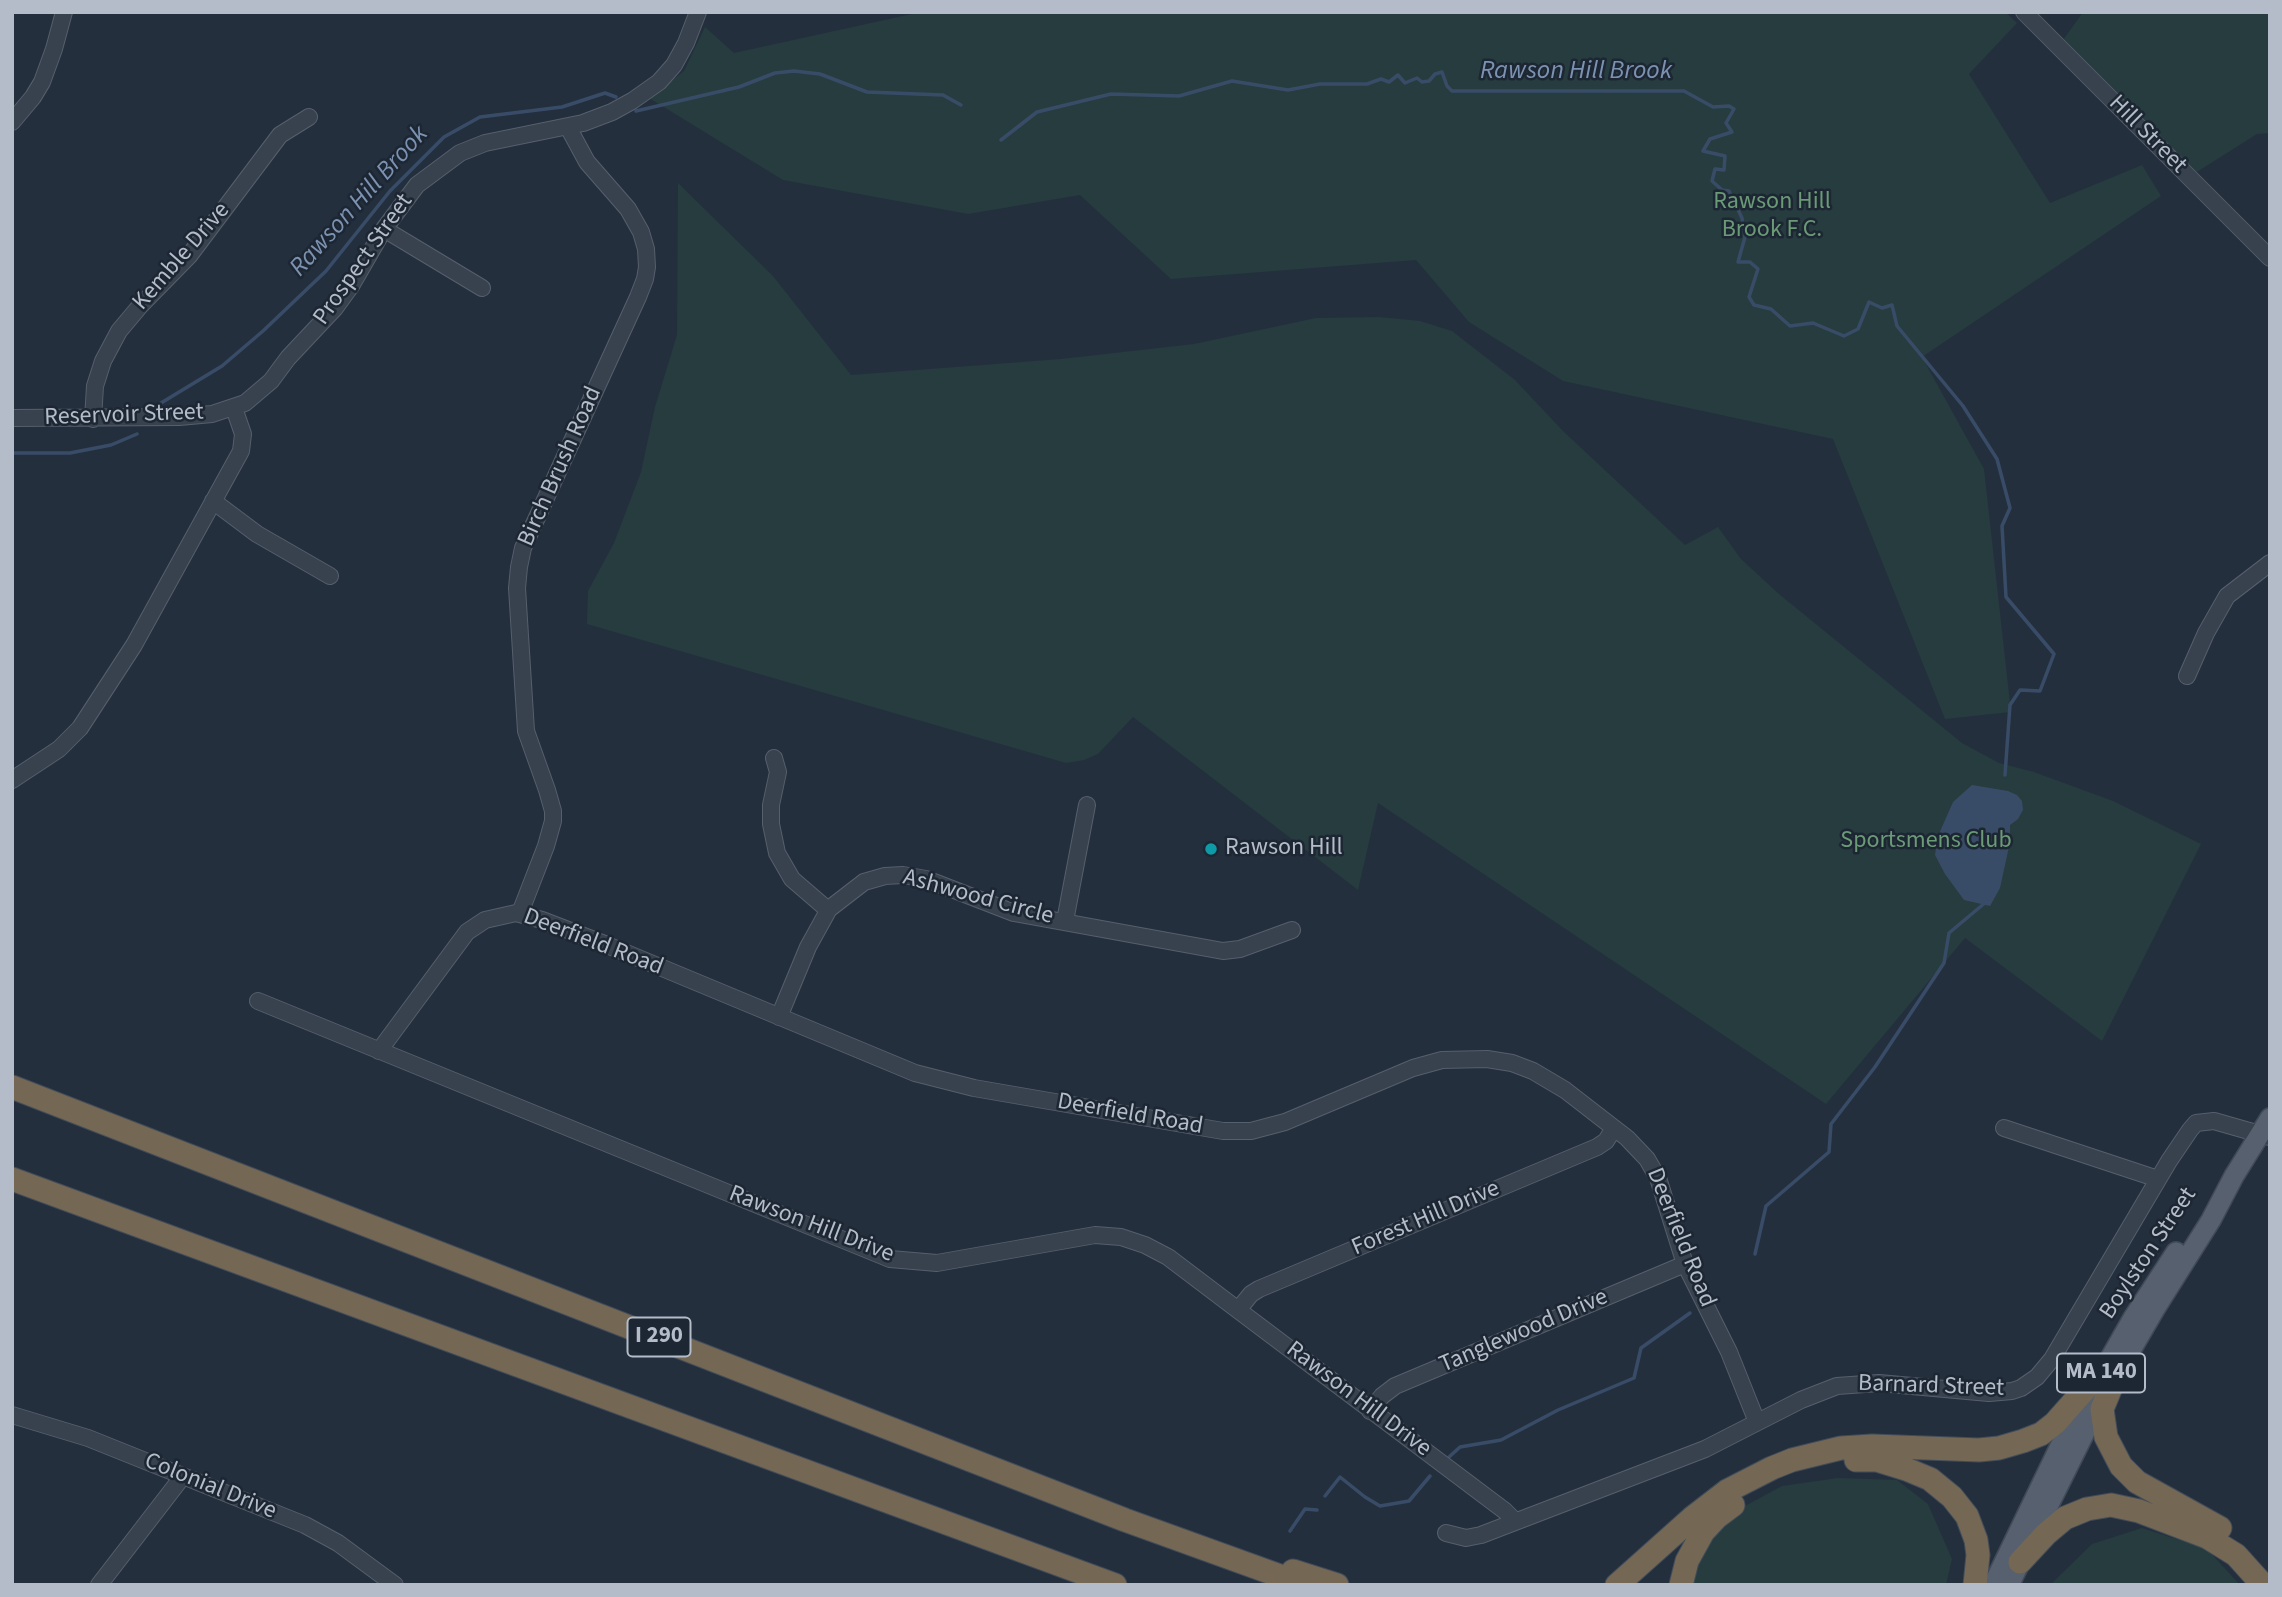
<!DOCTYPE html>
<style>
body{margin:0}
#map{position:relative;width:2282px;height:1597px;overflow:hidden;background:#242f3e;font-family:"Source Sans 3",sans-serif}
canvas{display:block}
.frame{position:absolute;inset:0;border:14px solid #b4bcc9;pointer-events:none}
</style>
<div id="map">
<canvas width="2282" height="1597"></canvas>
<div class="frame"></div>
</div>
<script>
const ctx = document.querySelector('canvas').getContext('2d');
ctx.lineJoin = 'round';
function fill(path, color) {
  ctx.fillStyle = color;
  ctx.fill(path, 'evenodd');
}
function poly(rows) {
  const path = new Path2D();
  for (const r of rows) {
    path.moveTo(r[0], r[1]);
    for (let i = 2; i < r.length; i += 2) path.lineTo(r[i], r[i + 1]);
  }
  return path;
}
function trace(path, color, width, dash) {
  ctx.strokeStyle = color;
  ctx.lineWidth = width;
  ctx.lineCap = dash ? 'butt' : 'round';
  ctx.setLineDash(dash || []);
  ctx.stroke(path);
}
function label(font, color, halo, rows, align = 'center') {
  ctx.font = font + ' "Source Sans 3",sans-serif';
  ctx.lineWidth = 5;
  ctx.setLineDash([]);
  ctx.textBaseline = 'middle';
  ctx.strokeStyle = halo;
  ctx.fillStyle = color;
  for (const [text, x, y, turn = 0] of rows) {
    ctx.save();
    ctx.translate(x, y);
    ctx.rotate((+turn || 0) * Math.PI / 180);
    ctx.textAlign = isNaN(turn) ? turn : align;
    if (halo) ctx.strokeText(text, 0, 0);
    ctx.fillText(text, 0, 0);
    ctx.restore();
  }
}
fill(poly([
 [921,12,2005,12,2017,23,1969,74,2050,203,2142,165,2161,196,1922,357,1984,469,2011,712,1945,719,1833,439,1563,381,1469,322,1416,260,1171,279,1080,195,968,214,783,180,649,98,684,71,705,27,734,53],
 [2083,12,2270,12,2270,133,2257,134,2189,177,2058,47],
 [678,183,773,276,851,375,1061,359,1194,344,1316,318,1379,317,1420,321,1452,331,1515,380,1563,431,1685,545,1718,527,1741,559,1779,594,1962,743,1999,763,2034,772,2113,801,2201,844,2102,1041,1965,938,1826,1104,1378,803,1358,890,1133,717,1098,754,1084,760,1066,763,587,624,588,591,614,543,641,472,655,407,677,335],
 [1838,1478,1897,1480,1928,1504,1952,1559,1946,1585,1689,1585,1707,1539,1743,1507,1782,1486],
 [2142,1528,2207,1549,2240,1585,2050,1585,2092,1544]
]), '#263c3f');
fill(poly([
 [1972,785,2008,791,2017,795,2022,801,2023,810,2018,819,2010,825,2010,842,2000,888,1990,906,1964,900,1945,874,1935,855,1938,836,1953,802]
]), '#394c67');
trace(poly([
 [636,111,739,87,775,73,794,71,820,74,867,92,943,95,961,105],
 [1001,140,1037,112,1111,94,1179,96,1232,81,1288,90,1320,84,1367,84,1381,79,1389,82,1398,75,1405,83,1417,78,1422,82,1429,81,1435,74,1442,72,1447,86,1452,91,1684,91,1713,107,1729,106,1734,109,1726,123,1732,132,1710,139,1703,151,1725,156,1724,170,1715,169,1712,181,1722,190,1729,191,1742,218,1745,237,1738,262,1750,262,1758,269,1749,297,1754,305,1771,309,1790,326,1813,323,1844,336,1858,329,1869,302,1882,308,1892,305,1897,326,1963,406,1997,459,2010,508,2002,526,2006,597,2054,654,2040,691,2020,690,2010,705,2005,775],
 [161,403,222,366,263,331,326,271,390,191,444,137,480,117,562,107,605,93,616,97],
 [12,453,70,453,111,445,137,434],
 [1755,1254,1766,1206,1829,1152,1831,1124,1875,1067,1944,963,1949,933,1986,902],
 [1449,1457,1460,1447,1501,1440,1558,1410,1634,1378,1641,1348,1690,1313],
 [1325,1496,1340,1477,1365,1497,1380,1506,1409,1501,1430,1476],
 [1290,1531,1305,1509,1317,1510]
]), '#394c67', 3.5);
const minor = poly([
 [2024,12,2270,258],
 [12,122,33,97,42,82,54,49,64,12],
 [384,229,482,288],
 [12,418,179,417,212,414,245,403,271,381,288,358,335,308,351,286,384,229,417,185,460,153,485,143,583,123,612,112,632,101,659,82,674,65,686,43,698,12],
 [93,419,95,386,103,361,119,331,140,306,189,256,280,135,309,117],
 [213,501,257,534,330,576],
 [2187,676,2206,633,2227,596,2270,563],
 [774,758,778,772,771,805,771,824,777,853,792,879,828,910],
 [12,780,59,749,80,728,134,645,241,451,243,434,234,408],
 [520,913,546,846,553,821,553,811,547,790,526,731,517,588,519,567,523,548,638,297,645,279,647,267,646,249,641,232,628,209,587,162,568,127],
 [1065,921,1087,805],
 [258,1001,890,1259,937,1263,1095,1235,1121,1237,1145,1245,1168,1257,1238,1310,1505,1511,1515,1521],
 [779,1017,808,947,829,909,864,882,885,876,903,875,926,879,1014,913,1223,951,1240,949,1292,930],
 [379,1051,467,932,485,920,516,913,542,920,607,945,915,1073,974,1088,1223,1131,1251,1131,1285,1122,1413,1068,1442,1060,1487,1059,1512,1063,1533,1071,1565,1090,1627,1138,1647,1159,1658,1178,1685,1264,1729,1352,1757,1422],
 [2004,1128,2158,1179],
 [1238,1310,1251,1294,1259,1289,1597,1147,1606,1141,1614,1128],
 [1370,1411,1382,1396,1395,1386,1685,1264],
 [12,1415,88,1438,305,1525,338,1543,395,1585],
 [1446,1533,1466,1538,1481,1535,1705,1449,1801,1400,1837,1386,1879,1383,1989,1393,2012,1391,2021,1388,2037,1377,2052,1359,2169,1161,2190,1130,2196,1123,2214,1121,2270,1137],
 [99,1585,183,1476]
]);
const major = poly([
 [1993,1585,2059,1448,2133,1318,2176,1252],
 [2009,1585,2095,1412,2155,1309,2211,1220,2234,1176,2270,1118]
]);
const highway = poly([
 [12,1087,1125,1520,1305,1585],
 [12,1179,1115,1585],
 [2114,1380,2102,1409,2106,1437,2121,1466,2137,1482,2220,1528],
 [1856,1460,1877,1460,1906,1469,1930,1479,1952,1497,1967,1516,1976,1540,1978,1555,1975,1585],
 [2020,1562,2046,1534,2065,1518,2087,1509,2111,1505,2139,1511,2207,1537,2236,1555,2263,1585],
 [1293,1571,1337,1585],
 [1617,1585,1692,1518,1727,1491,1772,1468,1792,1460,1841,1448,1872,1446,1979,1450,1999,1448,2023,1441,2041,1434,2055,1423,2102,1370],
 [1681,1585,1687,1561,1703,1532,1717,1517,1733,1505]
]);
trace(minor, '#565f6c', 18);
trace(major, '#414a57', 22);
trace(highway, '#434c59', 25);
trace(minor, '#38414e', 16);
trace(major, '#56606e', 19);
trace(highway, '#746855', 23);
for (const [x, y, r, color] of [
 [1211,849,7,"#0f9aa8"]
]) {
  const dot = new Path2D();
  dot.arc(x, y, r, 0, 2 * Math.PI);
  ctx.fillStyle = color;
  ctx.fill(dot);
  trace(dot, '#1d2633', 2.5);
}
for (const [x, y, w] of [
 [659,1337,63],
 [2101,1373,88]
]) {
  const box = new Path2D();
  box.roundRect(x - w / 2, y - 19.5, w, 39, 5);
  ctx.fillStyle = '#1d2633';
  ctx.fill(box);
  trace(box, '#b4bcc9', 2);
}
label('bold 23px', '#b4bcc9', null, [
 ["I 290",659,1337],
 ["MA 140",2101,1373]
]);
label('24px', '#b4bcc9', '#1d2633', [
 ["Hill Street",2147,135,45],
 ["Kemble Drive",182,257,-49],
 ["Prospect Street",364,260,-55],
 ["Reservoir Street",124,416,-2],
 ["Birch Brush Road",561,467,-66],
 ["Ashwood Circle",978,898,15],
 ["Deerfield Road",593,943,21],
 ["Deerfield Road",1130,1115,10],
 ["Forest Hill Drive",1426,1219,-23],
 ["Rawson Hill Drive",811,1225,21],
 ["Deerfield Road",1680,1238,68],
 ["Boylston Street",2149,1254,-56],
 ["Tanglewood Drive",1524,1332,-23],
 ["Barnard Street",1931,1387,2],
 ["Rawson Hill Drive",1358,1400,37],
 ["Colonial Drive",210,1487,22]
]);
label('24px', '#6b9a76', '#1d2633', [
 ["Rawson Hill",1772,203],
 ["Brook F.C.",1772,231],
 ["Sportsmens Club",1926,842]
]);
label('24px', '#b4bcc9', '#1d2633', [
 ["Rawson Hill",1225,849]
], 'left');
label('italic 26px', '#7c92b1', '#1d2633', [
 ["Rawson Hill Brook",1576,72],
 ["Rawson Hill Brook",360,202,-48]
]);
</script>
